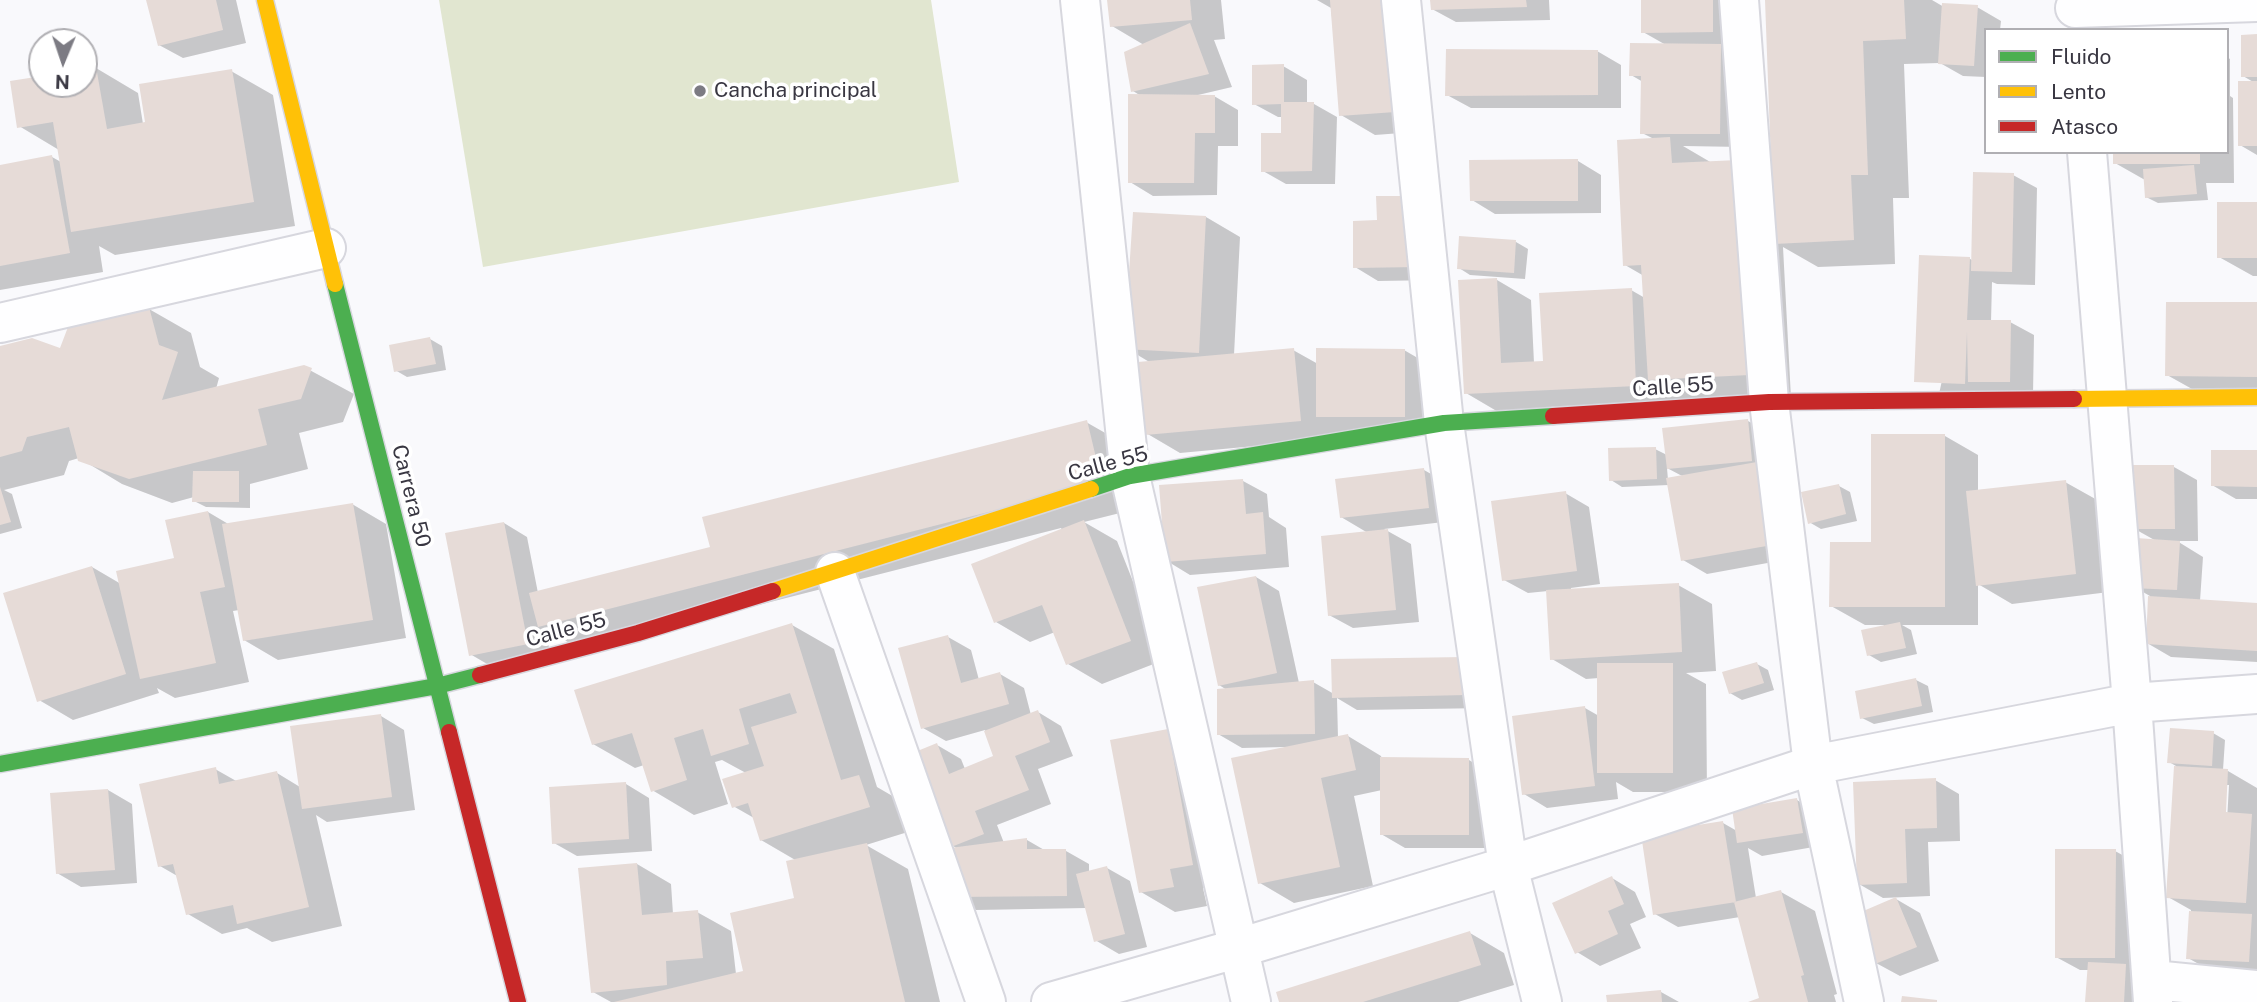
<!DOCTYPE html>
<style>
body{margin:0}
#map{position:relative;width:2257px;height:1002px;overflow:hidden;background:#f9f9fc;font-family:"Public Sans",sans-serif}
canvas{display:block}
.legend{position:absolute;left:1984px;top:28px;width:245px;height:126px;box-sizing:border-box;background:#fff;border:2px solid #b0afb3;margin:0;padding:9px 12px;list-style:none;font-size:21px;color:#393742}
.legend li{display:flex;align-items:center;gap:14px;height:35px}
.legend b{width:35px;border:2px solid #b0afb3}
.north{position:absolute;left:28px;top:28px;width:70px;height:70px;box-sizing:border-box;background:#fff;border:2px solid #b0afb3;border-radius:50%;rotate:182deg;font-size:19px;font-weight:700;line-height:28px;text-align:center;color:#393742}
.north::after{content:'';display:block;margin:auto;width:24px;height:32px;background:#7c7b83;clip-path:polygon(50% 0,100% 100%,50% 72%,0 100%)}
</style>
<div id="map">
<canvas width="2257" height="1002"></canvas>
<ul class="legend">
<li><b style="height:9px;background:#4caf50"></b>Fluido</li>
<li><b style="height:9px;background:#ffc107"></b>Lento</li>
<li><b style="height:9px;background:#c62828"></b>Atasco</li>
</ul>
<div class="north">N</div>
</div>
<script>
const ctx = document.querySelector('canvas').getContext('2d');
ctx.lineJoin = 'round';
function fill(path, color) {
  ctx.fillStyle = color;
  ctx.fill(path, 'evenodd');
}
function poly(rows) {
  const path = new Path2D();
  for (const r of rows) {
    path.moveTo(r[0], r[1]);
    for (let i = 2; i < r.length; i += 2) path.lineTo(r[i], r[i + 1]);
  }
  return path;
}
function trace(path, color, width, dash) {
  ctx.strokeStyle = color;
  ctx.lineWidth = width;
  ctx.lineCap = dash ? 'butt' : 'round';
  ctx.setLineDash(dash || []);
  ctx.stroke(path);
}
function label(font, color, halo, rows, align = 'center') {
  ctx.font = font + ' "Public Sans",sans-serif';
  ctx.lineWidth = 7;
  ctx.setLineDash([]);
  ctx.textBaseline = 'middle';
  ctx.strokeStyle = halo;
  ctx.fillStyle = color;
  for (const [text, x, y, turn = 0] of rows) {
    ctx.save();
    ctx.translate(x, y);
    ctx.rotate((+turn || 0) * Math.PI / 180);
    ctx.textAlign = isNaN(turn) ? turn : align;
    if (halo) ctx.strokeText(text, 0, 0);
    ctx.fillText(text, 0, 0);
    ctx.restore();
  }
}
fill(poly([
 [439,0,931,0,959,182,483,267]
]), '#e1e6d0');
fill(poly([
 [148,0,236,0,246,43,183,58,159,45],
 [1109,0,1221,0,1225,39,1214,40,1232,87,1198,95,1214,96,1238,110,1238,146,1218,146,1217,195,1153,196,1130,182,1141,96,1133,91,1144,45,1112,26],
 [1317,0,1418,0,1428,131,1375,135,1341,115,1331,8],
 [1432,0,1549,0,1550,20,1456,22,1432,9],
 [1643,0,1746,0,1743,147,1683,146,1712,163,1774,183,1767,0,1932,0,1944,7,1977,7,2001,21,2000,30,1986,30,1986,77,1963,76,1940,63,1904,64,1909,198,1893,198,1895,264,1818,267,1783,247,1791,398,1500,413,1466,393,1497,280,1531,300,1534,363,1544,363,1631,290,1645,298,1644,276,1625,265,1654,139,1642,133,1643,82,1631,75,1666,45,1643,32],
 [2257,36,2257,155,2240,145,2255,83,2243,76],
 [1597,51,1621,65,1621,108,1471,108,1447,95],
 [2227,57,2230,59,2230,96,2233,98,2234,183,2206,183,2208,200,2158,203,2146,197,2145,180,2115,163,2115,152,2227,152],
 [1283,66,1307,80,1307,104,1314,104,1337,117,1335,184,1286,184,1263,171,1283,134,1283,117,1278,117,1254,104],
 [96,68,138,93,143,124,231,71,273,95,295,226,115,255,99,246,103,272,0,290,0,166,52,157,61,162,59,150,19,126,42,77,42,84,84,84,84,70],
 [1578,161,1601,175,1601,213,1495,214,1472,200],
 [2013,175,2037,188,2035,285,1997,284,1992,282,1991,322,2010,322,2034,335,2033,395,1939,394,1969,258,1973,261],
 [2257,204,2257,276,2253,276,2219,257],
 [1206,217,1240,237,1234,355,1293,350,1318,364,1404,350,1428,364,1428,430,1180,453,1146,433,1151,363,1126,348],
 [1379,222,1439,280,1378,281,1355,267],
 [1461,238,1516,242,1528,249,1525,279,1470,275,1459,268],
 [2257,304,2257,395,2201,394,2167,375],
 [149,309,191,333,200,367,219,378,216,389,304,367,354,394,343,422,299,433,308,469,250,484,250,508,206,507,194,501,194,497,172,503,122,484,79,458,69,461,64,475,4,490,12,494,22,528,0,534,0,348,61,350],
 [430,339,442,346,446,370,407,377,395,370],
 [1748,421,1771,434,1795,558,1707,574,1683,560,1669,485,1622,487,1611,480,1655,449,1667,455],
 [1667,468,1684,477,1668,480],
 [1086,422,1128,446,1144,507,1084,522,1117,541,1164,660,1102,684,1068,664,1055,632,1030,642,996,622,1062,530,1061,528,582,650,545,629,551,657,494,668,470,654,504,523,527,537,538,593,713,548],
 [1945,436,1978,455,1978,491,2065,482,2099,501,2109,592,2012,604,1978,584,1978,625,1902,625,1911,630,1917,654,1881,662,1869,655,1884,625,1865,625,1831,606],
 [2257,452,2257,499,2236,499,2212,485],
 [2174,467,2197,480,2198,541,2177,541,2203,557,2200,601,2257,605,2257,662,2171,657,2147,643,2150,596,2134,587,2158,542,2133,528],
 [1424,470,1447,483,1452,521,1384,529,1411,544,1419,622,1353,628,1329,615,1368,533,1341,517],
 [1243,481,1267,494,1269,517,1286,528,1289,567,1190,575,1167,561],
 [1839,486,1850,492,1857,521,1821,529,1809,522],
 [1565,493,1589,507,1600,584,1571,588,1571,590,1678,585,1712,604,1716,671,1686,673,1706,684,1707,792,1633,792,1616,782,1618,799,1547,808,1524,794,1585,708,1599,716,1599,678,1586,679,1552,659,1548,591,1528,593,1504,580],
 [352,504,386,524,406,638,278,660,244,640,239,610,233,611,249,682,175,698,157,688,159,693,73,720,39,700,92,567,121,584,176,559,208,512,230,525],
 [1256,577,1279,591,1299,683,1313,682,1334,694,1464,659,1488,708,1357,710,1337,698,1338,738,1348,736,1381,756,1382,759,1469,760,1492,774,1492,848,1405,848,1381,834,1382,790,1354,796,1373,886,1294,903,1260,883,1285,747,1242,748,1218,734,1227,690,1219,685],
 [792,625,834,649,877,787,901,801,911,831,866,845,908,869,940,1002,611,1002,593,992,637,864,671,884,673,914,697,912,731,931,736,974,745,972,796,899,797,861,761,840,754,818,733,806,746,773,722,760,715,762,728,804,694,815,652,790,644,765,635,768,593,744],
 [948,637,971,650,979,680,1000,674,1024,688,1031,715,1038,712,1061,726,1073,756,1038,769,1051,804,997,825,1004,843,1027,840,1046,851,1066,851,1089,864,1089,872,1107,868,1130,881,1147,947,1119,954,1095,940,1087,908,976,910,953,896,958,849,953,846,937,745,961,759,965,769,996,757,985,730,946,741,923,728],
 [1757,664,1768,670,1774,690,1742,700,1730,693],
 [1916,680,1928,686,1933,712,1874,724,1862,718],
 [381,716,404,730,415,810,327,822,316,815,342,926,272,942,247,928,222,934,188,914,179,877,160,866,215,769,238,782,277,773,300,787],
 [1167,731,1201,751,1226,884,1203,888,1207,906,1175,912,1141,892],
 [2213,733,2225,740,2223,770,2228,771,2257,788,2257,974,2211,971,2188,958,2191,910,2168,897,2176,766,2169,762],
 [2226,785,2229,785,2227,821,2223,821],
 [1935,780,1959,794,1960,841,1928,842,1930,896,1883,898,1859,884],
 [626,784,649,798,652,851,577,856,554,843],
 [108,790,132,804,137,883,81,887,57,873],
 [1797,800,1820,814,1825,845,1762,856,1748,848,1756,898,1781,892,1815,911,1837,994,1834,995,1836,1002,1751,1002,1762,999,1740,917,1678,927,1655,914,1723,823,1737,831],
 [2115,851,2139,864,2148,1002,2087,1002,2089,970,2080,970,2056,957],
 [1612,878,1635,892,1646,917,1630,924,1641,948,1600,966,1577,952],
 [1896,899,1920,913,1939,961,1900,976,1876,963],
 [1470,933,1504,953,1514,985,1458,1002,1281,1002],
 [1661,992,1679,1002,1609,1002]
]), '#0003');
fill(poly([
 [146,0,216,0,223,30,158,46],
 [1107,0,1190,0,1192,20,1110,27],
 [1330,0,1387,0,1395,112,1339,116],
 [1430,0,1526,0,1527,7,1431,10],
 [1641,0,1713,0,1713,32,1641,33],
 [1765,0,1904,0,1906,39,1863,41,1868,175,1851,175,1854,240,1774,244],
 [1942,3,1978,5,1974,66,1938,64],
 [1190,23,1209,74,1131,92,1124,52],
 [2257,34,2257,77,2241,77,2241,35],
 [1630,43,1721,44,1720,134,1640,134,1641,76,1629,76],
 [1446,49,1598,50,1598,95,1445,96],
 [1284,64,1284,102,1314,102,1312,171,1261,172,1261,133,1281,133,1281,104,1252,105,1252,65],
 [96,67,107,129,145,122,139,84,232,69,254,202,71,232,53,122,17,128,10,81,42,76,42,84,84,84,84,69],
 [2238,81,2257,81,2257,146,2238,146],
 [1128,94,1215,95,1215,133,1195,133,1194,183,1128,183],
 [1670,137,1672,163,1738,160,1749,375,1648,380,1641,265,1623,266,1617,140],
 [2113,152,2200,152,2200,164,2113,164],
 [52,155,70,253,0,266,0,165],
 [1578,159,1578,201,1470,201,1469,160],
 [2194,165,2197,194,2145,198,2143,169],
 [1973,172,2014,173,2012,272,1971,271],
 [1376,196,1415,196,1416,267,1353,268,1353,221,1377,220],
 [2217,202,2257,202,2257,258,2217,258],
 [1133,212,1206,216,1199,353,1124,349],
 [1459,236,1516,240,1514,273,1457,269],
 [1919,255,1970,257,1967,320,2011,320,2010,382,1968,382,1967,331,1965,384,1914,382],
 [1497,278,1501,363,1543,361,1539,293,1632,288,1636,386,1464,394,1458,280],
 [2166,302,2257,302,2257,377,2165,376],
 [149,307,159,345,178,352,162,400,304,365,312,368,301,399,258,409,267,445,129,479,78,461,69,427,27,437,22,451,0,457,0,346,32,338,60,348,68,327],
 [430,337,436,364,394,372,389,345],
 [1294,348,1301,421,1145,435,1138,362],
 [1316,348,1405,349,1405,417,1316,417],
 [1748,419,1752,461,1667,469,1662,428],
 [1087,420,1102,483,538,627,529,593,710,547,702,517],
 [1871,434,1945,434,1945,607,1829,607,1830,542,1871,542],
 [1656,447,1657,479,1609,481,1608,448],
 [2211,450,2257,450,2257,487,2211,486],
 [1757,462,1772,545,1681,561,1666,478],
 [2132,465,2174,465,2175,529,2132,529],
 [1424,468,1429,508,1340,518,1335,479],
 [193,471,239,471,239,502,192,502],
 [1243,479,1246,514,1263,512,1266,554,1165,562,1159,485],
 [2066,480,2076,574,1976,586,1966,491],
 [1839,484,1846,514,1808,524,1801,492],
 [0,487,11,522,0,525],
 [1566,491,1577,571,1502,581,1491,501],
 [353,503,373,620,243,641,222,524],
 [208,511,225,587,200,592,216,663,140,679,116,571,174,558,165,520],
 [1084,520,1131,641,1066,665,1042,605,994,623,971,564],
 [504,522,528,644,469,656,445,533],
 [1388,529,1396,610,1328,616,1321,536],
 [2136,538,2180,541,2177,590,2132,588],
 [92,566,126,674,37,702,3,593],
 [1256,576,1277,673,1218,686,1197,587],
 [1679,583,1682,652,1550,660,1546,590],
 [2148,596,2257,603,2257,651,2146,644],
 [1900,622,1906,648,1867,656,1861,630],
 [792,623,841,780,859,775,870,807,760,841,748,803,732,808,722,779,764,766,751,727,797,713,790,693,739,709,749,744,711,756,703,729,674,738,687,780,651,792,632,733,592,745,574,690],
 [948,635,961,683,1000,672,1009,704,921,729,898,648],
 [1465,657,1465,695,1332,698,1331,659],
 [1757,662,1764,683,1729,694,1722,672],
 [1597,663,1673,663,1673,773,1597,773],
 [1916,678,1922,706,1860,719,1855,691],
 [1314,680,1315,734,1217,735,1217,689],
 [1585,706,1595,786,1522,795,1512,716],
 [1038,710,1050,742,1015,756,1029,790,975,811,984,834,951,847,915,752,937,743,949,774,993,756,984,731],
 [381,714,392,797,302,809,290,726],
 [2170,728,2214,731,2212,766,2167,763],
 [1168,729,1193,865,1170,869,1174,887,1139,893,1110,740],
 [1348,734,1356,770,1321,778,1340,867,1258,884,1231,758],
 [1380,757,1469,758,1469,835,1380,835],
 [2174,766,2228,769,2226,812,2252,814,2246,903,2166,898],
 [216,767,219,784,277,771,309,907,237,924,233,905,186,915,173,864,158,867,139,784],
 [1936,778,1937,828,1905,829,1907,883,1857,885,1853,782],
 [626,782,629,839,552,844,549,787],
 [108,789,115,870,56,874,50,793],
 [1797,798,1803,833,1737,843,1732,809],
 [1723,821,1736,902,1653,915,1641,834],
 [1027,838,1027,849,1066,849,1067,896,951,897,950,848],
 [867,843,905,1002,614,1002,743,971,730,913,794,898,786,861],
 [2055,849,2116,849,2115,958,2055,958],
 [637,863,642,915,698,910,703,958,666,961,667,985,591,993,578,868],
 [1107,866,1125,934,1094,942,1076,874],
 [1612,876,1624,904,1608,911,1618,934,1575,954,1552,903],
 [1781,890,1804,975,1801,976,1808,1002,1748,1002,1759,998,1734,902],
 [1896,897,1917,947,1875,964,1854,915],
 [2189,911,2252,914,2249,962,2186,959],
 [1470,931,1481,965,1363,1002,1279,1002,1276,992],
 [2088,962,2126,964,2124,1002,2085,1002],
 [1661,990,1662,1002,1607,1002,1606,995],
 [1902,996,1937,1000,1937,1002,1901,1002]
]), '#e6dbd7');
const street = poly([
 [1080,0,1130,476,1251,1002],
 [1401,0,1444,423,1508,866,1542,1002],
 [1739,0,1769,402,1813,765,1864,1002],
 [2075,8,2257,2],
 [2087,152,2132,703,2153,1002],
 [0,323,326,248],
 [835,572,986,1002],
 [2153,980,2257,990],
 [1051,1002,1239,948,1508,866,1813,765,2132,703,2257,694]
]);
const fast = poly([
 [335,284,449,732],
 [1091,489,1130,476,1444,423,1553,416],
 [0,764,437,686,480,675]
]);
const slow = poly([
 [265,0,335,284],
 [2074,399,2257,397],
 [773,591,1091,489]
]);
const jam = poly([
 [1553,416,1769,402,2074,399],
 [480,675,638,633,773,591],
 [449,732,518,1002]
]);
trace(street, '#d7d7de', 42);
trace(fast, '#d7d7de', 19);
trace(slow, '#d7d7de', 19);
trace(jam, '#d7d7de', 19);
trace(street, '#fefeff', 38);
trace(fast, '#4caf50', 16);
trace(slow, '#ffc107', 16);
trace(jam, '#c62828', 16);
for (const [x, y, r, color] of [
 [700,91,7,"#7c7b83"]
]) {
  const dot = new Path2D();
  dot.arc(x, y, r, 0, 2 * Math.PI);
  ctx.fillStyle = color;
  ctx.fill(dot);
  trace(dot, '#fff', 2.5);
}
label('21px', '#393742', '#fff', [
 ["Cancha principal",714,91]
], 'left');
label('21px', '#393742', '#fff', [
 ["Calle 55",1673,387,-4],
 ["Calle 55",1108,464,-15],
 ["Carrera 50",411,496,76],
 ["Calle 55",566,630,-15]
]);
</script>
